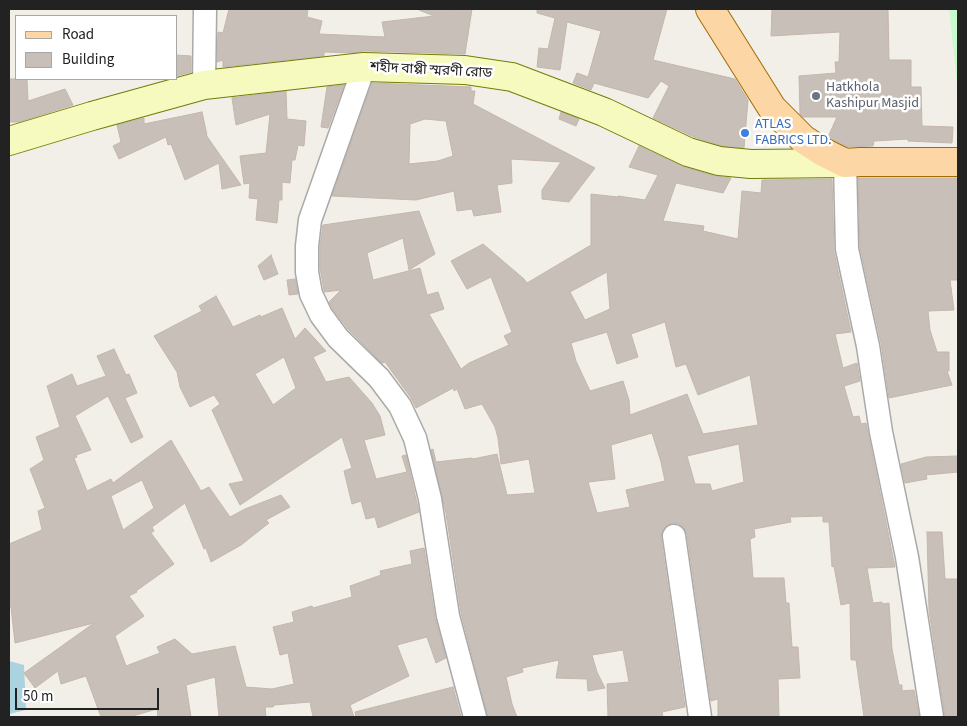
<!DOCTYPE html>
<meta charset="utf-8">
<style>
body{margin:0}
#map{position:relative;width:967px;height:726px;overflow:hidden;background:#f2efe9;font-family:"Source Sans 3",sans-serif}
canvas{display:block}
.frame{position:absolute;inset:0;border:10px solid #222;pointer-events:none}
.legend{position:absolute;left:15px;top:15px;width:162px;height:65px;box-sizing:border-box;background:#fff;border:1px solid #a7a7a7;margin:0;padding:6px 9px;list-style:none;font-size:15px;color:#222}
.legend li{display:flex;align-items:center;gap:10px;height:25px}
.legend b{width:25px;border:1px solid #a7a7a7}
.scale{position:absolute;left:15px;top:688px;width:144px;height:22px;box-sizing:border-box;border:2px solid #222;border-top:0;padding-left:6px;font-size:15px;line-height:18px;white-space:nowrap;color:#222;-webkit-text-stroke:4px #fff;paint-order:stroke}
</style>
<div id="map">
<canvas width="967" height="726"></canvas>
<div class="frame"></div>
<ul class="legend">
<li><b style="height:6px;background:#fcd6a4"></b>Road</li>
<li><b style="height:14px;background:#c7bfb8"></b>Building</li>
</ul>
<div class="scale">50 m</div>
</div>
<script>
const ctx = document.querySelector('canvas').getContext('2d');
ctx.lineJoin = 'round';
function fill(path, color) {
  ctx.fillStyle = color;
  ctx.fill(path, 'evenodd');
}
function poly(rows) {
  const path = new Path2D();
  for (const r of rows) {
    path.moveTo(r[0], r[1]);
    for (let i = 2; i < r.length; i += 2) path.lineTo(r[i], r[i + 1]);
  }
  return path;
}
function trace(path, color, width, dash) {
  ctx.strokeStyle = color;
  ctx.lineWidth = width;
  ctx.lineCap = dash ? 'butt' : 'round';
  ctx.setLineDash(dash || []);
  ctx.stroke(path);
}
function label(font, color, halo, rows, align = 'center') {
  ctx.font = font + ' "Source Sans 3","Noto Sans Bengali",sans-serif';
  ctx.lineWidth = 5;
  ctx.setLineDash([]);
  ctx.textBaseline = 'middle';
  ctx.strokeStyle = halo;
  ctx.fillStyle = color;
  for (const [text, x, y, turn = 0] of rows) {
    ctx.save();
    ctx.translate(x, y);
    ctx.rotate((+turn || 0) * Math.PI / 180);
    ctx.textAlign = isNaN(turn) ? turn : align;
    if (halo) ctx.strokeText(text, 0, 0);
    ctx.fillText(text, 0, 0);
    ctx.restore();
  }
}
fill(poly([
 [949,9,958,9,958,93]
]), '#c8facc');
fill(poly([
 [9,661,24,665,26,710,9,714]
]), '#aad3df');
const building = poly([
 [229,9,308,9,307,17,322,21,319,34,385,37,382,22,434,16,419,10,419,9,442,9,456,10,456,9,472,9,465,54,364,51,353,53,324,52,324,56,223,67,223,60,217,62,218,32,223,33,229,9],
 [537,9,667,9,653,60,735,79,748,100,744,148,722,146,694,137,653,118,669,86,661,81,648,98,594,83,591,90,573,83,577,73,588,77,601,31,567,22,560,70,537,67,539,48,548,49,555,18,537,13,537,9],
 [772,9,888,9,889,60,911,60,911,87,921,87,922,126,953,127,952,143,908,141,908,139,874,141,873,146,848,147,828,137,837,117,803,117,800,114,799,76,836,73,835,62,839,62,840,32,771,36,772,9],
 [176,55,191,56,191,72,176,76,176,55],
 [9,79,27,79,28,101,65,89,73,105,19,122,9,122,9,79],
 [372,83,471,87,471,91,475,91,473,104,595,168,569,202,542,199,542,190,561,162,511,159,512,183,497,185,501,212,474,216,472,209,457,211,454,191,416,200,332,196,372,83],
 [425,119,446,121,453,156,438,161,409,164,410,124,425,119],
 [344,85,328,128,321,127,327,87,344,85],
 [286,91,287,119,306,121,304,146,298,145,295,160,292,160,290,183,282,182,282,200,279,200,277,223,256,220,258,199,249,198,250,183,244,184,240,156,266,153,270,114,236,125,232,98,286,91],
 [202,112,207,135,206,135,241,185,222,189,219,163,185,180,171,144,168,145,166,137,119,159,113,146,121,142,117,125,144,118,144,124,202,112],
 [561,112,579,119,576,126,559,119,561,112],
 [639,146,684,167,715,176,731,178,723,193,676,183,663,221,704,226,703,231,738,239,742,191,761,193,762,180,832,179,834,252,851,332,835,334,843,368,857,363,860,381,844,386,853,417,859,416,861,424,866,423,895,567,867,568,873,603,882,602,882,604,889,603,892,649,899,685,902,685,902,691,914,690,919,717,864,717,856,660,851,660,850,603,841,605,834,566,832,567,829,522,823,522,823,516,790,517,791,522,754,529,755,537,750,539,753,578,784,578,786,603,789,603,792,647,798,647,800,678,778,679,779,717,718,717,718,699,711,701,687,534,684,528,679,524,673,523,666,526,662,531,661,538,685,707,662,712,663,717,608,717,607,684,629,682,623,650,592,655,597,672,605,688,588,691,587,679,556,678,559,660,522,668,523,672,506,677,512,704,517,717,488,717,461,613,446,513,431,450,433,449,436,462,472,458,473,459,497,454,507,495,535,493,529,459,501,464,498,438,495,427,482,404,465,409,457,389,454,391,453,388,416,408,411,398,385,362,382,363,348,329,332,308,329,302,341,290,324,292,324,290,320,268,320,247,323,225,419,211,435,254,409,270,403,238,367,253,373,280,420,268,427,295,438,292,444,309,429,314,461,369,469,363,509,345,504,336,512,332,491,277,467,289,451,261,483,244,524,279,527,283,591,245,591,194,618,197,618,196,645,200,658,175,629,167,639,146],
 [607,272,610,309,585,320,570,292,607,272],
 [665,322,676,367,686,364,698,395,750,375,758,425,703,434,687,394,630,415,629,400,623,381,590,391,576,361,571,343,607,332,617,364,638,357,631,334,665,322],
 [652,433,661,462,665,481,626,490,630,507,597,513,588,482,615,479,611,445,652,433],
 [739,444,744,482,712,491,710,484,695,484,687,456,739,444],
 [858,178,958,178,958,280,950,280,954,310,928,311,930,330,937,352,949,352,949,371,947,371,952,385,889,398,881,343,860,247,858,178],
 [271,255,278,274,264,280,258,266,271,255],
 [295,279,298,294,289,295,287,280,295,279],
 [216,296,233,327,260,315,261,317,282,308,295,339,305,328,326,351,313,357,326,382,349,377,372,403,380,416,385,435,364,440,376,479,407,472,402,456,406,455,419,512,378,528,375,517,366,519,361,501,352,504,344,471,352,468,342,437,240,505,229,484,244,481,212,410,220,404,214,395,190,407,180,387,177,372,154,336,202,311,199,306,216,296],
 [284,357,296,388,273,405,255,374,284,357],
 [114,349,126,375,129,374,137,393,125,398,143,437,131,443,108,396,75,416,91,450,76,455,77,457,74,458,87,491,111,479,113,483,171,440,201,491,209,487,230,517,245,509,281,495,290,507,266,520,269,523,241,545,211,562,206,548,204,549,185,503,152,527,154,531,151,533,174,564,136,591,137,592,129,596,144,616,115,636,126,666,160,653,157,647,175,639,192,654,235,646,246,687,272,689,294,684,288,653,280,655,273,627,294,622,292,612,312,606,313,608,352,597,350,586,381,575,380,571,412,564,410,551,424,548,435,618,446,658,436,663,427,637,397,645,409,676,350,705,354,717,313,717,310,702,274,705,273,707,265,707,266,717,219,717,215,677,186,685,191,717,158,717,157,709,129,717,101,717,86,676,61,684,58,671,35,688,24,673,94,623,15,643,11,607,9,607,9,544,42,530,38,511,45,508,30,469,44,460,36,437,60,427,47,386,72,374,77,386,106,376,97,356,114,349],
 [142,480,154,508,123,530,111,496,142,480],
 [958,456,958,472,926,475,927,479,905,483,901,464,926,457,958,456],
 [927,532,942,532,945,579,958,579,958,717,945,717,929,610,927,532],
 [453,687,461,717,356,717,355,712,453,687]
]);
fill(building, '#c7bfb8');
trace(building, '#c4b6ab', 1);
const street = poly([
 [364,67,310,220,307,246,307,272,311,294,321,315,338,338,379,378,400,406,415,438,430,499,448,616,475,717],
 [204,85,205,9],
 [845,163,847,249,868,346,881,432,907,557,932,717],
 [674,536,700,717]
]);
const secondary = poly([
 [9,141,92,116,204,85,364,67,465,70,512,77,604,112,688,152,719,161,751,164,845,163]
]);
const primary = poly([
 [710,9,772,108,803,139,823,152,845,163,860,162,958,162]
]);
trace(street, '#a9a9a9', 25);
trace(secondary, '#707d05', 30);
trace(primary, '#a06b00', 30);
trace(street, '#fff', 22);
trace(secondary, '#f7fabf', 28);
trace(primary, '#fcd6a4', 28);
for (const [x, y, r, color] of [
 [816,96,5,"#6b7280"],
 [745,133,5,"#3f7fe0"]
]) {
  const dot = new Path2D();
  dot.arc(x, y, r, 0, 2 * Math.PI);
  ctx.fillStyle = color;
  ctx.fill(dot);
  trace(dot, '#fff', 2);
}
label('14px', '#222', '#fff', [
 ["শহীদ বাপ্পী স্মরণী রোড",431,71,3]
]);
label('14px', '#5b616d', '#fff', [
 ["Hatkhola",826,88],
 ["Kashipur Masjid",826,104]
], 'left');
label('14px', '#366cbe', '#fff', [
 ["ATLAS",755,125],
 ["FABRICS LTD.",755,141]
], 'left');
</script>
